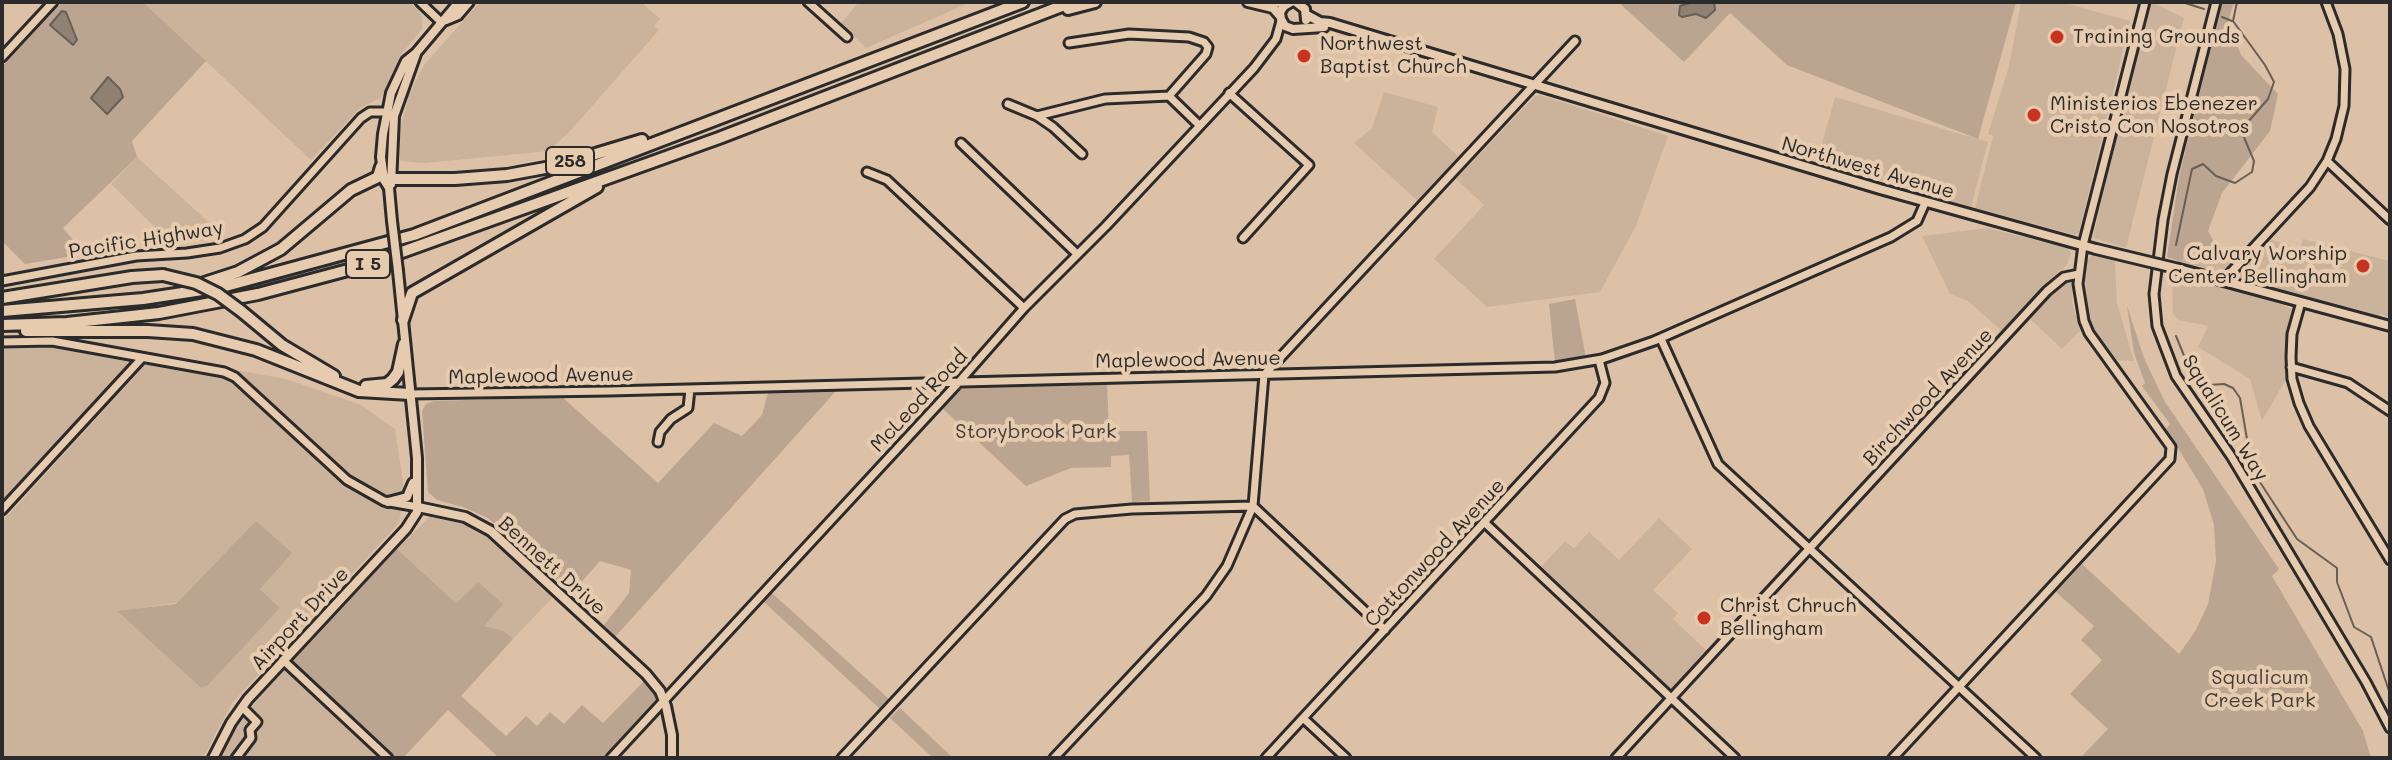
<!DOCTYPE html>
<style>
body{margin:0}
#map{position:relative;width:2392px;height:760px;overflow:hidden;background:#dcc1a6;font-family:Mali,sans-serif}
canvas{display:block}
.frame{position:absolute;inset:0;border:4px solid #2b2b2b;pointer-events:none}
</style>
<div id="map">
<canvas width="2392" height="760"></canvas>
<div class="frame"></div>
</div>
<script>
const ctx = document.querySelector('canvas').getContext('2d');
ctx.lineJoin = 'round';
function fill(path, color) {
  ctx.fillStyle = color;
  ctx.fill(path, 'evenodd');
}
function poly(rows) {
  const path = new Path2D();
  for (const r of rows) {
    path.moveTo(r[0], r[1]);
    for (let i = 2; i < r.length; i += 2) path.lineTo(r[i], r[i + 1]);
  }
  return path;
}
function trace(path, color, width, dash) {
  ctx.strokeStyle = color;
  ctx.lineWidth = width;
  ctx.lineCap = dash ? 'butt' : 'round';
  ctx.setLineDash(dash || []);
  ctx.stroke(path);
}
function label(font, color, halo, rows, align = 'center') {
  ctx.font = font + ' Mali,sans-serif';
  ctx.lineWidth = 8;
  ctx.setLineDash([]);
  ctx.textBaseline = 'middle';
  ctx.strokeStyle = halo;
  ctx.fillStyle = color;
  for (const [text, x, y, turn = 0] of rows) {
    ctx.save();
    ctx.translate(x, y);
    ctx.rotate((+turn || 0) * Math.PI / 180);
    ctx.textAlign = isNaN(turn) ? turn : align;
    if (halo) ctx.strokeText(text, 0, 0);
    ctx.fillText(text, 0, 0);
    ctx.restore();
  }
}
fill(poly([
 [143,2,409,2,419,11,422,18,422,29,400,56,382,97,360,108,311,160],
 [480,2,641,2,660,19,654,26,659,30,572,129,549,151,425,163,400,161,400,130,409,95,424,65],
 [859,2,971,2,866,48,841,23],
 [2021,2,2061,2,2130,21,2079,233,2076,235,1975,208,1993,136,1988,134,2009,66],
 [2152,2,2184,18,2126,248,2093,238,2145,15],
 [1384,92,1438,107,1432,132,1461,159,1420,203,1354,143,1372,128],
 [1540,95,1668,136,1636,226,1600,292,1487,307,1434,259,1484,205,1456,179,1535,96],
 [1835,97,1988,142,1971,207,1817,161],
 [137,157,225,237,173,245,111,184],
 [1987,228,2068,248,2071,253,2067,265,2003,332,1968,301,1950,294,1922,236],
 [2270,239,2300,249,2303,239,2390,261,2390,317,2380,314,2379,318,2288,294,2285,306,2293,310,2285,351,2286,379,2262,421,2250,379,2198,347,2208,326,2179,320,2173,314,2172,285,2176,262,2198,245,2209,250,2213,247,2241,270],
 [2093,255,2115,261,2117,303,2134,361,2110,360,2087,322,2085,280,2087,260],
 [2073,279,2072,301,2080,331,2062,349,2029,318,2059,284],
 [61,346,126,360,128,366,2,504,2,347],
 [146,364,241,371,286,379,361,405,395,429,404,487,399,523,232,703,203,758,2,758,2,522],
 [260,589,280,608,208,684,201,688,118,612],
 [437,515,478,528,491,536,555,595,513,639,504,631,484,626,478,582,456,603,397,549,430,516],
 [1659,518,1692,549,1653,590,1678,613,1673,619,1707,651,1669,691,1539,569,1565,541,1574,548,1589,532,1619,560],
 [284,669,379,758,219,758,236,725]
]), '#cbb39b');
fill(poly([
 [62,2,143,2,206,61,132,141,137,157,63,228,85,254,25,264,2,241,2,67],
 [1618,2,2016,2,1978,139,1787,65,1730,13,1684,62],
 [2222,2,2234,2,2228,22,2241,55,2278,94,2270,131,2222,193,2208,231,2215,244,2209,250,2198,245,2184,254,2182,262,2167,257,2179,177],
 [1575,299,1586,358,1555,363,1549,304],
 [2127,306,2144,358,2165,402,2279,569,2272,576,2363,731,2371,758,2080,758,2108,729,2070,694,2102,660,2081,640,2094,626,2056,592,2082,564,2179,654,2196,630,2208,604,2216,561,2214,525,2203,489,2166,429,2170,424,2142,386,2145,383,2134,353],
 [1107,384,1109,431,1147,431,1150,501,1132,502,1129,455,1111,456,1111,467,1071,468,1026,486,942,408,961,389],
 [836,391,615,637,604,625,629,593,631,570,600,561,572,593,488,518,463,507,437,500,428,492,422,411,426,404,434,401,562,397,658,483,714,423,742,436,762,415,768,393],
 [256,521,292,553,260,589,280,608,208,685,201,688,117,611,176,604],
 [397,549,456,603,478,582,503,604,484,626,504,631,513,639,461,696,506,736,526,716,537,726,550,712,564,724,582,705,603,723,645,680,656,697,656,703,603,758,499,758,448,710,403,758,397,758,292,662],
 [772,593,889,699,880,709,764,602],
 [900,708,953,758,933,758,890,718]
]), '#bba590');
const water = poly([
 [1693,2,1714,2,1715,10,1706,18,1696,14,1682,17,1679,15,1680,6,1693,2],
 [62,11,66,12,77,40,73,45,50,25,62,11],
 [108,77,120,89,123,97,107,114,91,98,108,77]
]);
fill(water, '#918172');
trace(water, '#685f56', 2);
trace(poly([
 [2182,2,2204,9],
 [2222,17,2232,21],
 [2176,245,2192,169,2203,164,2216,176,2235,183,2252,172,2254,161,2243,135,2247,123,2268,99,2274,82,2265,65,2233,21,2237,2],
 [2176,336,2185,358,2195,374,2209,385,2224,384,2233,388,2240,398,2247,439,2240,449,2241,453,2297,539,2337,568,2337,582,2354,627,2371,637,2390,694]
]), '#685f56', 2);
const minor = poly([
 [420,2,441,22],
 [808,2,847,37],
 [2216,2,2172,174,2163,220,2154,294,2157,326,2176,376,2231,456,2366,682,2390,728],
 [1069,43,1129,34,1189,37,1204,42,1208,47,1206,54,1169,96],
 [2,57,53,2],
 [1229,93,1309,165,1243,238],
 [1008,104,1037,116,1105,99,1169,96,1199,125],
 [1037,116,1053,127,1082,154],
 [961,143,1076,253],
 [2327,161,2390,220],
 [867,172,887,180,1024,308],
 [2,281,136,256,187,253,220,248,245,239,263,227,361,118,370,112,386,112],
 [2223,281,2310,187,2327,161,2336,139,2344,106,2345,69,2338,34,2326,2],
 [2301,302,2292,334,2291,357,2292,379,2299,403,2309,426,2390,560],
 [1661,339,1718,464,2036,758],
 [2,342,52,341,224,372,235,377,347,480,384,501,418,507],
 [2291,367,2348,383,2390,411],
 [410,394,609,391,1555,367,1602,359,1654,341,1891,237,1917,221,1925,203],
 [658,442,660,432,671,419,688,408,690,389],
 [2,510,142,358],
 [1484,522,1735,758],
 [283,660,388,758],
 [1303,718,1346,758],
 [236,758,251,738,250,730,257,722,242,707],
 [611,758,958,383,1024,308,1106,226,1254,68,1276,39,1281,21],
 [842,758,1065,519,1075,514,1132,509,1253,506,1385,630],
 [1054,758,1206,596,1227,566,1253,506,1264,375,1575,41],
 [1266,758,1599,398,1605,383,1599,360],
 [1616,758,2047,291,2064,277,2079,274],
 [1893,758,2170,459,2171,447,2089,333,2084,321,2078,284,2083,245,2145,2]
]);
const major = poly([
 [1248,2,1273,8,1280,16],
 [1273,2,1287,3],
 [1291,2,1284,6,1280,12,1281,19,1285,26,1293,29,1324,27],
 [1296,2,1305,9,1306,20],
 [1307,15,1320,22,1330,23,1880,189,2096,249],
 [446,20,458,15,469,2],
 [391,184,394,116,416,54],
 [392,221,389,188,384,180,381,157,383,134,391,93,406,61,416,53,459,2],
 [2179,269,2390,326],
 [388,502,407,497,413,483],
 [418,507,465,517,491,531,646,674,660,691,666,706,672,735,672,758],
 [213,758,231,723,248,699,406,529,417,512,417,458,398,271]
]);
const highway = poly([
 [1068,9,1095,2],
 [393,179,455,179,507,175,556,166,642,140],
 [195,286,238,272,281,249,351,190,378,177,381,167],
 [2,298,132,277,163,275],
 [2,311,143,299,222,287,414,235,1023,2],
 [241,311,282,345,334,376],
 [403,320,412,293,597,187],
 [2,325,67,323,159,313,258,294,363,266,719,138,1072,2],
 [26,331,148,331,193,334,256,350,359,391,410,394],
 [366,386,387,384,393,379,398,372,404,344]
]);
trace(minor, '#2b2b2b', 13);
trace(major, '#2b2b2b', 14);
trace(highway, '#2b2b2b', 16);
trace(minor, '#e7cbae', 7);
trace(major, '#e7cbae', 8);
trace(highway, '#e7cbae', 10);
const majorBridge = poly([
 [392,221,398,271],
 [2096,249,2179,269]
]);
const highwayBridge = poly([
 [163,275,196,283,218,294,241,311]
]);
trace(majorBridge, '#2b2b2b', 14, []);
trace(highwayBridge, '#2b2b2b', 16, []);
trace(majorBridge, '#e7cbae', 8);
trace(highwayBridge, '#e7cbae', 10);
for (const [x, y, r, color] of [
 [2057,37,8,"#c8321e"],
 [1304,56,8,"#c8321e"],
 [2034,115,8,"#c8321e"],
 [2363,266,8,"#c8321e"],
 [1704,618,8,"#c8321e"]
]) {
  const dot = new Path2D();
  dot.arc(x, y, r, 0, 2 * Math.PI);
  ctx.fillStyle = color;
  ctx.fill(dot);
  trace(dot, '#e7cbae', 3);
}
for (const [x, y, w] of [
 [570,161,48],
 [368,264,44]
]) {
  const box = new Path2D();
  box.roundRect(x - w / 2, y - 14, w, 28, 6);
  ctx.fillStyle = '#e7cbae';
  ctx.fill(box);
  trace(box, '#2b2b2b', 2);
}
label('bold 18px', '#2b2b2b', null, [
 ["258",570,161],
 ["I 5",368,264]
]);
label('20px', '#2b2b2b', '#e7cbae', [
 ["Training Grounds",2073,37],
 ["Northwest",1320,44],
 ["Baptist Church",1320,67],
 ["Ministerios Ebenezer",2050,104],
 ["Cristo Con Nosotros",2050,127],
 ["Calvary Worship",2347,254,"right"],
 ["Center Bellingham",2347,277,"right"],
 ["Christ Chruch",1720,606],
 ["Bellingham",1720,629]
], 'left');
label('20px', '#2b2b2b', '#e7cbae', [
 ["Northwest Avenue",1868,168,16],
 ["Pacific Highway",146,240,-9],
 ["Maplewood Avenue",1188,360,-1],
 ["Maplewood Avenue",541,376,-1],
 ["Birchwood Avenue",1928,397,-47],
 ["McLeod Road",919,401,-47],
 ["Squalicum Way",2225,418,58],
 ["Cottonwood Avenue",1435,553,-47],
 ["Bennett Drive",552,566,42],
 ["Airport Drive",300,619,-47]
]);
label('20px', '#413d3a', '#e7cbae', [
 ["Storybrook Park",1036,432],
 ["Squalicum",2260,678],
 ["Creek Park",2260,701]
]);
</script>
